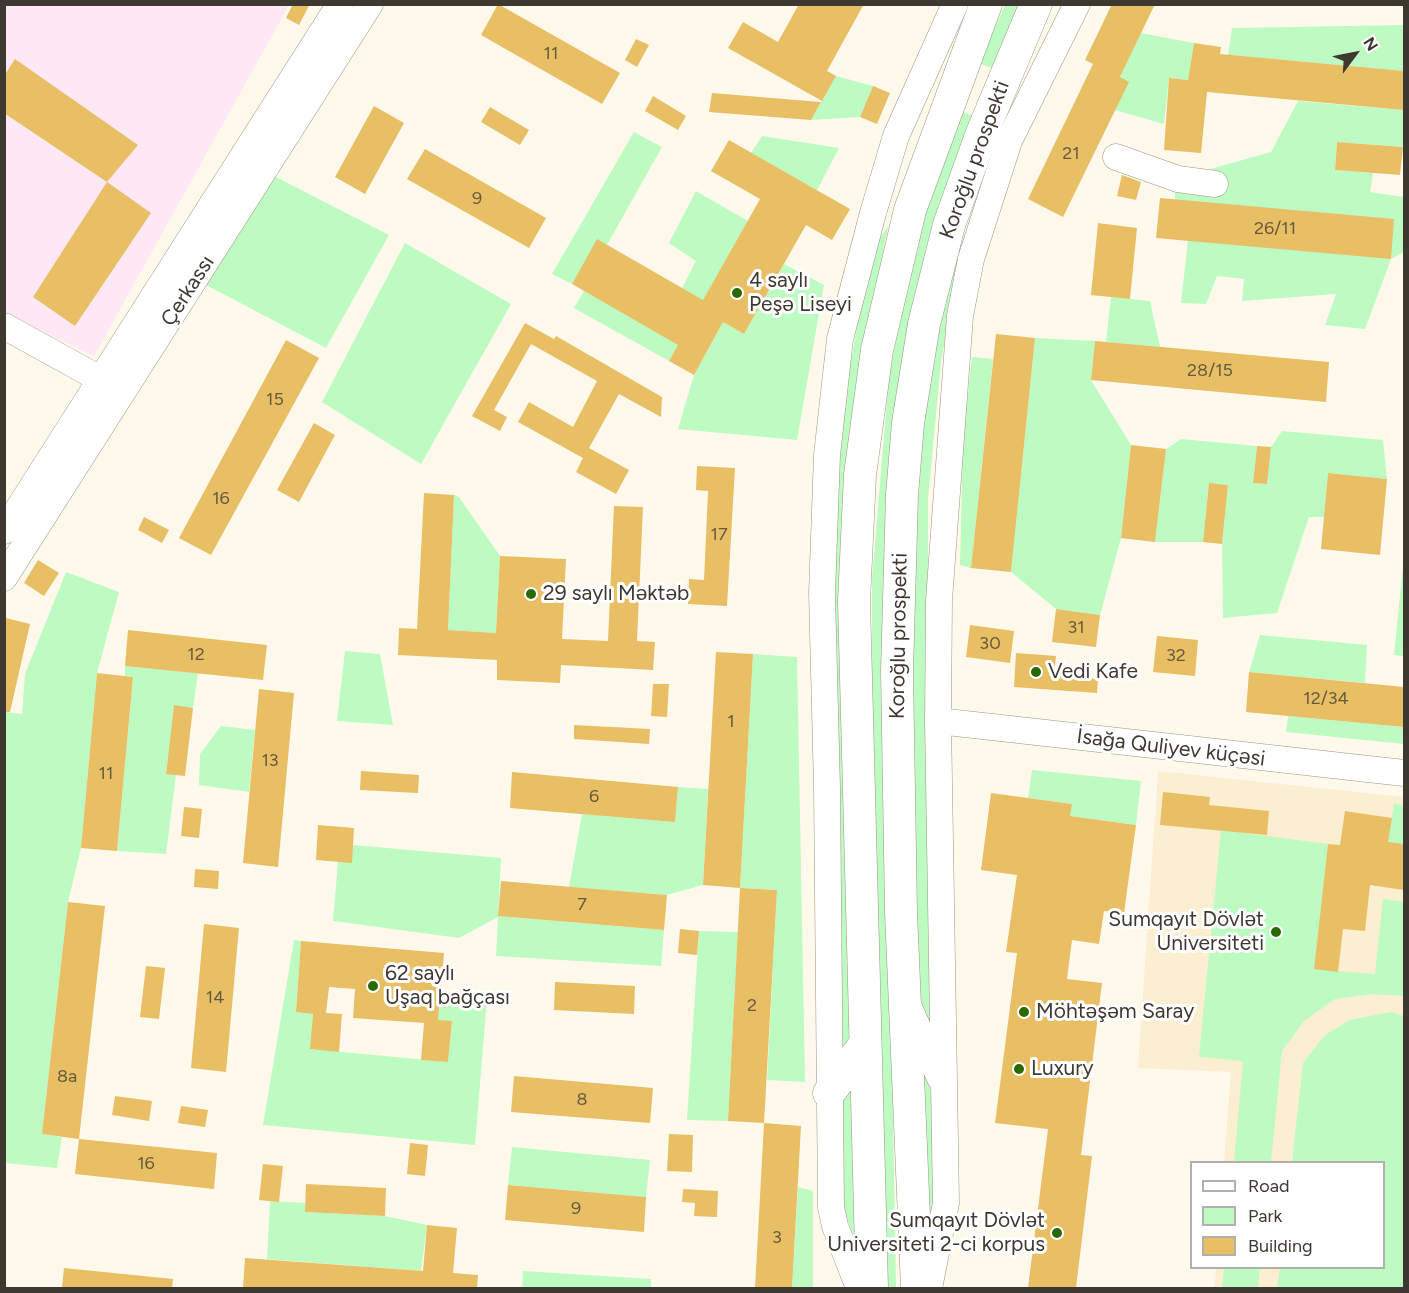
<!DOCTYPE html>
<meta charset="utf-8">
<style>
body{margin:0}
#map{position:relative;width:1409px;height:1293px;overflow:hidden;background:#fff9eb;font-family:Figtree,sans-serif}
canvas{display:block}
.frame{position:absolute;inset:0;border:6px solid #3d3930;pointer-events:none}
.legend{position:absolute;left:1190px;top:1161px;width:195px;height:108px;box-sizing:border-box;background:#fff;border:2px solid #b1b0ac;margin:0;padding:8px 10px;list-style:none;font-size:18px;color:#3d3930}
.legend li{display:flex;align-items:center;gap:12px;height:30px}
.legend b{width:30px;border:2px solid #b1b0ac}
.north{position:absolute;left:1325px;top:24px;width:60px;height:60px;-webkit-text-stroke:4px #fff;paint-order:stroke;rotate:58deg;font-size:16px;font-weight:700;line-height:24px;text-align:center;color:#3d3930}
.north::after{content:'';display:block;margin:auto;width:21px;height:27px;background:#3d3930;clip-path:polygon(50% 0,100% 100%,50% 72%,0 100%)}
</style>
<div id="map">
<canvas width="1409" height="1293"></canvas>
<div class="frame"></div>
<ul class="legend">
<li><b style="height:8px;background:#fff"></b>Road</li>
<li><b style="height:16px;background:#bdfbc2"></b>Park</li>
<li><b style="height:16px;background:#e8bf65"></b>Building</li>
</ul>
<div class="north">N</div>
</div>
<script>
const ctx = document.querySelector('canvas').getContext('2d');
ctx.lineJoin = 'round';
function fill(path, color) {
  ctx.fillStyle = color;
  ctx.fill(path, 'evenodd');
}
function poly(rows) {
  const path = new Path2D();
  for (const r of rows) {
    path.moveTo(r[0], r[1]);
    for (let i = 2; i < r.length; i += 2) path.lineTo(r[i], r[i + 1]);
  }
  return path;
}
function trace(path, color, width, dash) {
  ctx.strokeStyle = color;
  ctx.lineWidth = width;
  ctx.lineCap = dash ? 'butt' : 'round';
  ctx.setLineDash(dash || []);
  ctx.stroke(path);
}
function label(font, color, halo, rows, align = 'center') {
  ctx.font = font + ' Figtree,sans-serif';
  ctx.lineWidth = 6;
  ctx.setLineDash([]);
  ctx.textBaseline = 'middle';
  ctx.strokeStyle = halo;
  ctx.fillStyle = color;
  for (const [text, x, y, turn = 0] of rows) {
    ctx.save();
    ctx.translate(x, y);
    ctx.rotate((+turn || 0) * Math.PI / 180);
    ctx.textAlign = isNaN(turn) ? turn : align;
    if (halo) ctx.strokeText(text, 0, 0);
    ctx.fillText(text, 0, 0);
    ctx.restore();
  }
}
fill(poly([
 [5,5,289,5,94,356,5,314]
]), '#fee8f5');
fill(poly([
 [1158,771,1404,797,1404,1288,1214,1288,1216,1268,1384,1268,1384,1162,1224,1162,1231,1072,1138,1068]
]), '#fceed0');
fill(poly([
 [1005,5,1022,5,994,69,979,63],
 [1404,25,1404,71,1228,55,1232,28],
 [1141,33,1194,43,1188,80,1169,78,1164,124,1115,110,1120,77],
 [836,76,873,86,860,117,811,120],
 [1298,101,1404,110,1404,147,1337,142,1335,170,1373,173,1370,192,1404,197,1404,252,1391,259,1365,329,1325,325,1336,294,1242,301,1244,279,1217,276,1206,304,1181,303,1188,240,1175,199,1175,179,1271,152],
 [960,111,974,116,929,237,901,375,884,576,896,1288,883,1288,872,785,872,579,889,376,916,237],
 [634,132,662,147,607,245,597,240,572,284,552,274],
 [762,136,839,148,817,190,751,153],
 [274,176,389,235,326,348,206,285],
 [696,191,748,221,669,361,574,308,584,291,667,338,682,288,696,261,669,243],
 [888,226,853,420,852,1037,838,1059,834,591,838,479,843,409,869,255],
 [963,241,941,362,928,498,928,746,933,1040,918,994,913,753,914,497,935,327,950,268],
 [405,243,511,304,421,464,322,402],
 [784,264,824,285,797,440,678,429,694,375,723,322,744,334],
 [1111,297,1150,301,1160,347,1106,342],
 [1035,338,1095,341,1091,380,1131,445,1121,538,1100,615,1056,609,1011,572],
 [972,357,993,359,971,568,960,565,963,437],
 [1282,431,1383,440,1387,479,1328,473,1324,517,1309,517,1277,613,1223,618,1222,544,1228,485,1209,483,1203,542,1155,542,1166,449,1181,439,1257,446,1253,483,1267,484,1271,447],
 [454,495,459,497,500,556,496,633,448,630],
 [1404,556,1404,656,1394,655],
 [66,572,119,592,97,673,81,848,68,902,42,1134,62,1137,57,1168,5,1163,5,712,22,714,25,674],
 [1260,635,1367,645,1365,683,1249,672],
 [345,651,380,654,393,725,337,721],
 [753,654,797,657,805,1082,767,1080,777,890,740,888],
 [125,666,198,673,193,708,174,706,166,773,176,775,166,854,117,851,133,677,125,676],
 [1288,716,1404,727,1404,744,1286,732],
 [221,726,255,730,249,792,199,785,200,754],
 [1032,770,1141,781,1136,825,1070,816,1071,804,1028,798],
 [678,787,708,789,703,885,667,895,569,887,582,814,675,822],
 [1394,804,1404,805,1404,844,1392,842,1387,847],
 [1221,830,1328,844,1314,969,1375,974,1383,899,1404,902,1404,996,1373,994,1335,999,1304,1021,1282,1051,1271,1162,1234,1162,1243,1061,1199,1057],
 [353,845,501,858,498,916,664,930,661,966,496,956,498,917,459,938,333,921,338,862],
 [699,931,738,932,728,1121,687,1120],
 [294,940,301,941,296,1012,313,1014,311,1049,448,1062,452,1022,438,1020,440,995,487,998,475,1145,263,1125],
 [1390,1012,1404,1016,1404,1288,1277,1288,1280,1268,1384,1268,1384,1162,1292,1162,1303,1063,1325,1035,1350,1020],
 [921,1065,936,1103,939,1203,924,1248],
 [852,1073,855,1241,842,1203,842,1094],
 [512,1147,650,1160,646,1197,508,1185],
 [798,1187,813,1191,813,1288,792,1288],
 [270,1201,305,1203,305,1212,385,1216,427,1225,421,1271,267,1259],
 [1224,1268,1260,1268,1258,1288,1222,1288],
 [523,1271,651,1279,651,1288,522,1288]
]), '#bdfbc2');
fill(poly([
 [293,4,310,4,299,25,286,18],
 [498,4,620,73,602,104,481,35],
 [799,4,864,4,827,71,836,76,822,101,728,48,743,22,778,42],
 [1112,4,1155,4,1120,77,1129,82,1063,217,1028,199,1093,64,1085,60],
 [636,39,649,45,637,67,625,60],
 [1194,43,1221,47,1220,54,1404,71,1404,110,1207,92,1201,153,1164,150,1169,78,1188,80],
 [15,59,138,145,107,182,4,113,4,76],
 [873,86,890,93,877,124,860,117],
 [712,93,821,102,811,120,709,112],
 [653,96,686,116,678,130,645,111],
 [374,106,404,123,365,194,335,177],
 [490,107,529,130,520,145,481,122],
 [729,140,850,209,832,240,806,225,744,334,723,322,694,375,669,361,678,345,572,284,597,239,703,300,760,199,711,171],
 [1337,142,1403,147,1400,175,1335,170],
 [425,149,546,218,529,248,407,179],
 [1122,175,1141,182,1136,200,1117,196],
 [107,182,151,213,75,326,33,297],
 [1160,198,1394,219,1391,259,1156,238],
 [1098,223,1137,228,1130,299,1091,295],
 [525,323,554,339,556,336,662,397,661,417,619,394,589,448,629,470,616,494,576,472,583,458,518,422,529,402,573,427,597,381,531,344,494,410,507,417,500,431,472,416],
 [996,334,1035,338,1011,572,971,568],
 [286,340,319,358,211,555,179,538],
 [1095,341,1329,362,1326,402,1091,380],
 [314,423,335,435,299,502,277,490],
 [1131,445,1166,449,1155,542,1121,538],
 [1257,446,1271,447,1267,484,1253,483],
 [697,466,735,468,727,606,688,604,689,579,704,580,708,491,696,490],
 [1328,473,1387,479,1380,555,1321,549],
 [1209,483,1228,485,1222,544,1203,542],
 [424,493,454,495,448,630,496,633,500,556,566,559,562,639,608,641,614,506,643,507,637,641,655,642,653,670,561,665,560,683,497,680,497,660,398,655,399,628,417,629],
 [144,517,169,530,162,543,138,530],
 [38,560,59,573,44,596,24,583],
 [1056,609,1100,615,1096,647,1052,642],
 [6,618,30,624,10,712,4,712],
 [970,625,1014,631,1010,663,966,657],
 [128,630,267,645,263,680,125,666],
 [1157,636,1198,640,1195,676,1153,672],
 [716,652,753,654,740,888,703,885],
 [1016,653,1056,656,1054,675,1098,679,1097,693,1014,687],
 [1249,672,1404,687,1404,727,1246,712],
 [97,673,133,677,117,851,81,848],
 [653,684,669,684,667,717,651,716],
 [259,689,294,693,278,867,243,863],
 [174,705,193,708,185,776,166,774],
 [574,725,650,729,649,744,574,739],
 [361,771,419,775,418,793,360,790],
 [512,772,678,787,675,822,510,808],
 [1163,792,1210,797,1209,805,1269,811,1267,835,1160,825],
 [991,793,1072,804,1070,816,1136,825,1124,913,1104,911,1099,944,1072,940,1067,979,1102,983,1081,1155,1092,1156,1076,1288,1028,1288,1048,1129,995,1123,1017,953,1006,952,1017,875,981,870],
 [184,807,202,809,199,838,181,836],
 [1345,811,1392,818,1388,842,1404,844,1404,890,1370,885,1365,931,1343,929,1338,972,1314,969,1328,844,1340,845],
 [318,825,354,828,352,863,316,860],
 [195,869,219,871,218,889,194,887],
 [501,881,667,895,664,930,498,916],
 [740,888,777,890,764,1123,728,1121],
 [68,902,105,906,79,1139,42,1134],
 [204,924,239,928,226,1072,191,1068],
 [680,929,699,931,697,955,678,953],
 [301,941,444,953,438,1020,452,1021,448,1062,421,1060,424,1023,353,1018,355,989,329,987,326,1013,342,1014,339,1052,310,1049,313,1014,296,1012],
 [146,966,165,968,159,1019,140,1017],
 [555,982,635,986,634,1014,554,1010],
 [514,1076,653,1088,650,1123,511,1112],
 [115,1096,152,1101,149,1121,112,1115],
 [181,1106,208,1110,205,1127,178,1123],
 [764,1123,801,1126,792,1288,755,1288],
 [669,1134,693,1135,692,1172,667,1171],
 [79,1139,217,1153,214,1189,75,1174],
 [410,1143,428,1145,425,1176,407,1174],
 [263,1164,283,1166,279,1202,259,1200],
 [306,1184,386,1188,385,1216,305,1212],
 [508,1185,646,1197,644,1232,505,1220],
 [683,1189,718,1191,717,1217,694,1216,695,1203,682,1202],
 [427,1225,457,1228,453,1273,478,1275,477,1288,243,1288,245,1258,423,1271],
 [64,1268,173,1279,172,1288,62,1288]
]), '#e8bf65');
const minor = poly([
 [1116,157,1178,179,1215,184],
 [4,326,100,379],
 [4,531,340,4],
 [4,578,370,4],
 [938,721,1404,773],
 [908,1005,940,1078],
 [859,1288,835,1226,831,1207,827,788,822,593,827,455,840,339,873,213,896,136,955,4],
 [929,1288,946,1203,938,721,939,600,960,316,971,259,1009,141,1077,4]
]);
const major = poly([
 [829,1093,865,1044],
 [872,1288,854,601,860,475,877,350,910,210,986,4],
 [917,1288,901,912,897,671,902,495,908,423,924,324,949,225,982,133,1036,4]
]);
trace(minor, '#9e9580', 27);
trace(major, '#9e9580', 33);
trace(minor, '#fff', 26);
trace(major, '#fff', 32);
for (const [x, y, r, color] of [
 [737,293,6,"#296a00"],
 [531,594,6,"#296a00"],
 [1036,672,6,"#296a00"],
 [1276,932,6,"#296a00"],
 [373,986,6,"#296a00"],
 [1024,1012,6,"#296a00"],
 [1019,1069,6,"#296a00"],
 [1057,1233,6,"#296a00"]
]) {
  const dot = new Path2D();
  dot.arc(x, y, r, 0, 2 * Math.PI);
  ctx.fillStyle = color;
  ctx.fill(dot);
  trace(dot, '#fff', 2);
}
label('18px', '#685a3d', null, [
 ["11",551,54],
 ["21",1071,154],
 ["9",477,199],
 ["26/11",1275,229],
 ["28/15",1210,371],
 ["15",275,400],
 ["16",221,499],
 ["17",719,535],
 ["31",1076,628],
 ["30",990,644],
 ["12",196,655],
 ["32",1176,656],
 ["12/34",1326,699],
 ["1",731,722],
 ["13",270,761],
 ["11",106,774],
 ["6",594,797],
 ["7",582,905],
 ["14",215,998],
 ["2",752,1006],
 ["8a",67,1077],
 ["8",582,1100],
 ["16",146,1164],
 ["9",576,1209],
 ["3",777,1238]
]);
label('21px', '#3d3930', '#fff', [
 ["Koroğlu prospekti",975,160,-70],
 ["Çerkassı",188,291,-57],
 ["Koroğlu prospekti",899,636,-89],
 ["İsağa Quliyev küçəsi",1171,748,7]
]);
label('21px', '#3d3930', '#fff', [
 ["4 saylı",749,281],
 ["Peşə Liseyi",749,305],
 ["29 saylı Məktəb",543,594],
 ["Vedi Kafe",1048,672],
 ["Sumqayıt Dövlət",1264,920,"right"],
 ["Universiteti",1264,944,"right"],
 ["62 saylı",385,974],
 ["Uşaq bağçası",385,998],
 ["Möhtəşəm Saray",1036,1012],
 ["Luxury",1031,1069],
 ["Sumqayıt Dövlət",1045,1221,"right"],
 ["Universiteti 2-ci korpus",1045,1245,"right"]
], 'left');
</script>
